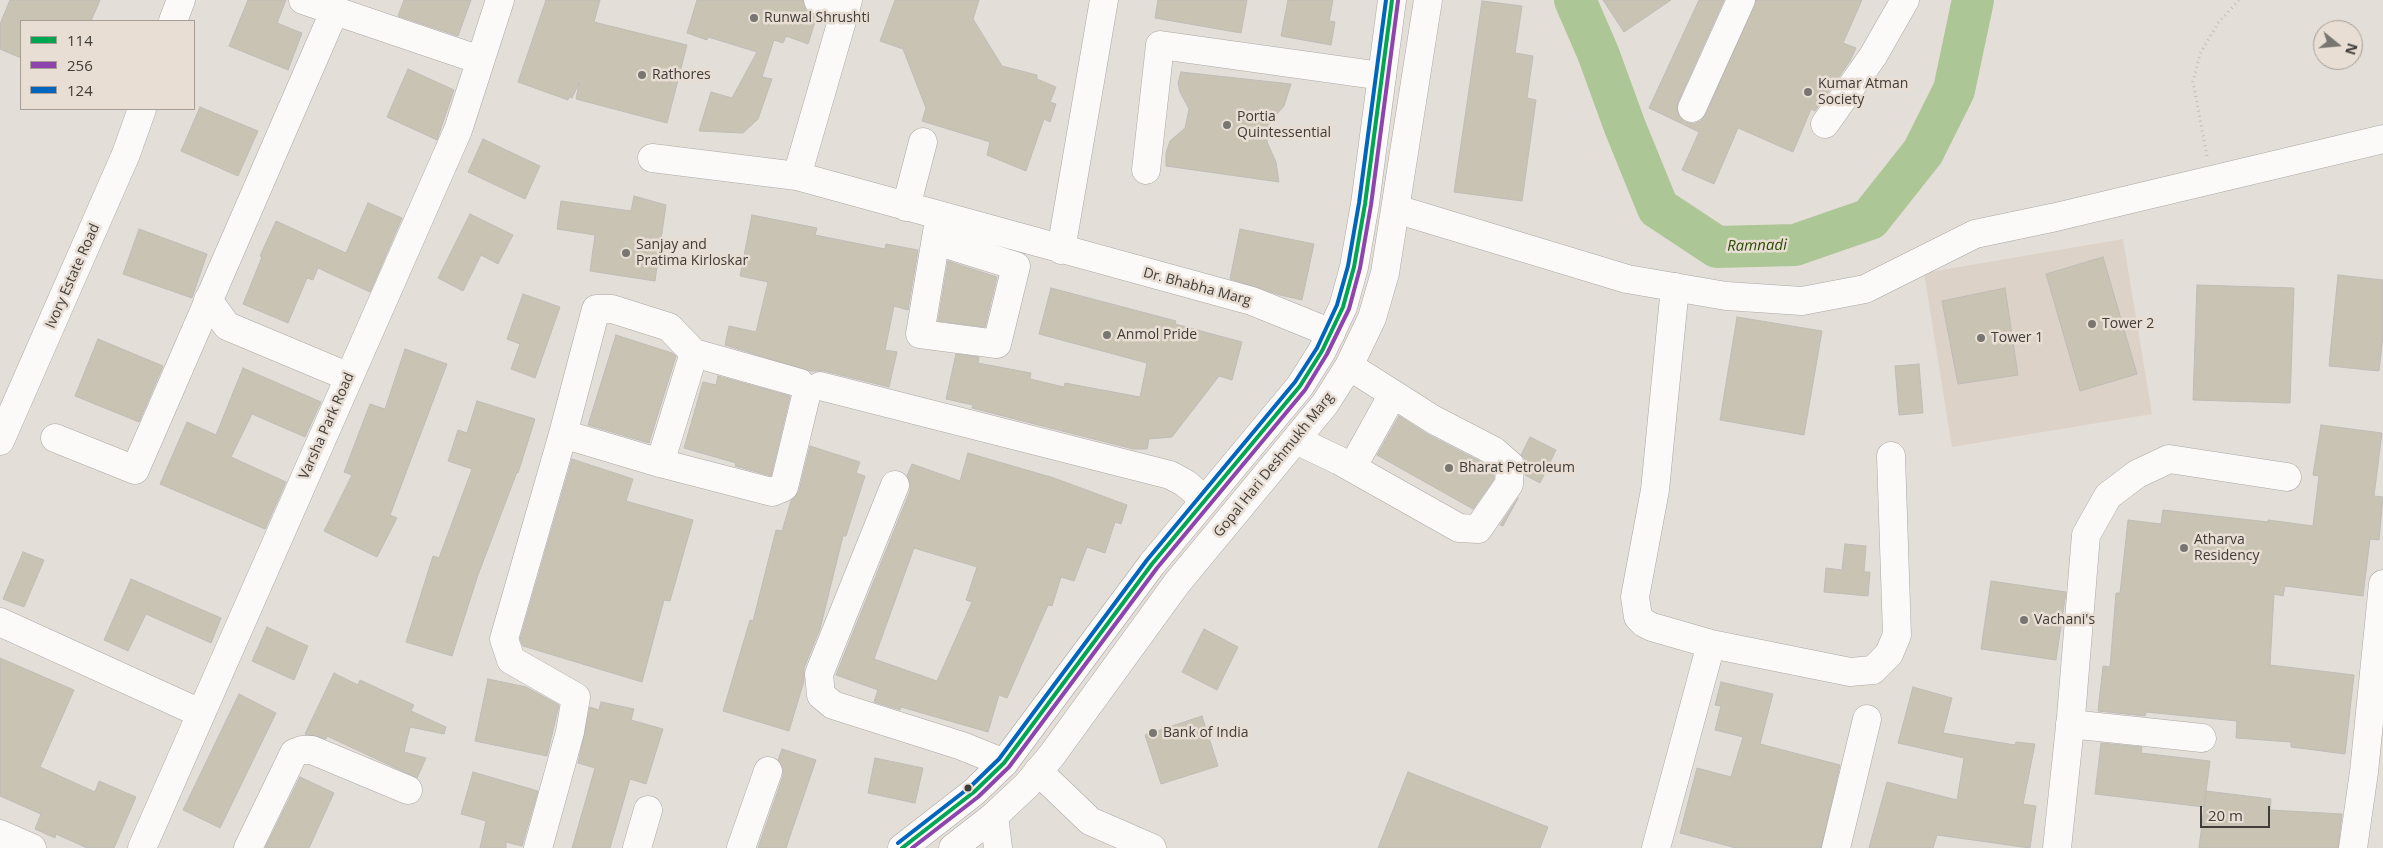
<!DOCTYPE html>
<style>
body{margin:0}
#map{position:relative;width:2383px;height:848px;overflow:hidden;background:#e4ded9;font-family:"Open Sans",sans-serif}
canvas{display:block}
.legend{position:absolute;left:20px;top:20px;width:175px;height:90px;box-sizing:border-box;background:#e8ded4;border:1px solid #a59d96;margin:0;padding:6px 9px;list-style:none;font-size:15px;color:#403c38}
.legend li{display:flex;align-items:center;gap:10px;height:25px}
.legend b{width:25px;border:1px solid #a59d96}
.north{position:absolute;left:2313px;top:20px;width:50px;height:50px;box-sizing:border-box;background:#e8ded4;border:1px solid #a59d96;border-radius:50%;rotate:107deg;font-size:14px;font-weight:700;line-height:20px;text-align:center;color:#403c38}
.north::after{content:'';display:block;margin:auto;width:18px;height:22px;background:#797570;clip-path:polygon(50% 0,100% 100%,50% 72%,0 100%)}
.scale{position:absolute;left:2200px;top:806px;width:70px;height:22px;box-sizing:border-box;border:2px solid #403c38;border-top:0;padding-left:6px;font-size:15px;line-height:18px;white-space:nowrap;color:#403c38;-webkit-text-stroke:4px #e8ded4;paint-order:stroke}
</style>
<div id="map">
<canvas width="2383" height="848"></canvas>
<ul class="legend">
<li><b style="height:6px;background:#00a651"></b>114</li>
<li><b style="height:6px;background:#8e44ad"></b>256</li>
<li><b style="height:6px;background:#0065bd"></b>124</li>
</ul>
<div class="north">N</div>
<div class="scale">20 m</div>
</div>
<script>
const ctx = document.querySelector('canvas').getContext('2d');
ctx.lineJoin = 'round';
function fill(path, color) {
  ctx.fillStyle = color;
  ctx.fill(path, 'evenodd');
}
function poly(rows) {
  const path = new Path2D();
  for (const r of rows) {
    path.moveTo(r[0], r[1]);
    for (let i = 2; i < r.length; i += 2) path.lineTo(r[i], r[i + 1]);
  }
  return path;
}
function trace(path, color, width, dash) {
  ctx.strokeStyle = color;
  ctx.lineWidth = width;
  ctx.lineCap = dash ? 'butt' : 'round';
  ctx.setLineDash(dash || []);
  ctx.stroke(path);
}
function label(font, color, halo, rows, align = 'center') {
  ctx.font = font + ' "Open Sans",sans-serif';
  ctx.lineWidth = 5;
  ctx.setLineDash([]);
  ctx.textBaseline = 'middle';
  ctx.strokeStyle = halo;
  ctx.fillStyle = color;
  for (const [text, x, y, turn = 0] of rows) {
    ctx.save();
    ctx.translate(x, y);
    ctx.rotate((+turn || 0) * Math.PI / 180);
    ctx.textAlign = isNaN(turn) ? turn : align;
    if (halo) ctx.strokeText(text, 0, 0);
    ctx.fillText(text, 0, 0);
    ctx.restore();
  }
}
fill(poly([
 [2123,239,2152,414,1952,447,1924,273]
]), '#dcd2c7');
trace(poly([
 [1575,0,1598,53,1625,127,1658,208,1717,247,1795,245,1870,219,1923,152,1954,90,1973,0]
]), '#adc695', 42);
const building = poly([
 [10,0,100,0,91,21,21,21,21,58,0,49,0,24,10,0],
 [248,0,286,0,277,23,302,33,288,70,229,46,248,0],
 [404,0,471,0,458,36,398,16,404,0],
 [546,0,600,0,594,22,687,45,667,123,576,99,579,83,572,98,569,97,568,100,518,82,546,0],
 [697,0,803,0,806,10,817,16,808,44,786,36,783,43,774,40,762,77,772,79,758,119,743,133,699,131,711,92,732,98,757,52,708,37,707,40,687,33,697,0],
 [895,0,979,0,973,19,1002,66,1037,75,1037,79,1056,87,1050,102,1056,104,1050,122,1044,119,1026,171,987,155,990,142,922,121,926,108,903,49,880,41,895,0],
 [1158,0,1247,0,1241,33,1155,18,1158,0],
 [1288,0,1333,0,1329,21,1335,22,1331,45,1281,36,1288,0],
 [1603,0,1671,0,1624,32,1603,0],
 [1699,0,1724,0,1678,102,1677,110,1680,117,1685,122,1693,124,1701,121,1706,114,1756,0,1862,0,1843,43,1856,48,1850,61,1815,111,1811,109,1793,152,1738,128,1714,184,1682,170,1699,132,1649,108,1699,0],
 [1482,1,1522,6,1515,53,1533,56,1527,98,1536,100,1522,201,1454,192,1482,1],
 [408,69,454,90,437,140,387,117,408,69],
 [1181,72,1291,84,1284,106,1269,123,1267,142,1276,162,1279,182,1166,166,1166,153,1170,141,1185,128,1189,109,1180,92,1178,83,1181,72],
 [200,107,258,131,238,176,181,151,200,107],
 [483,139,540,166,525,199,468,172,483,139],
 [634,196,666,205,655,281,590,271,595,235,557,229,561,201,631,211,634,196],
 [368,203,402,218,370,292,318,268,313,280,307,278,288,323,243,304,262,257,260,256,276,221,346,253,368,203],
 [470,214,513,235,498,264,481,255,463,291,438,278,470,214],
 [752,215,817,228,815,235,885,249,886,244,918,250,908,310,894,306,885,350,897,352,889,387,824,371,809,371,725,345,729,326,756,332,768,282,740,276,752,215],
 [139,229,207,254,192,298,123,274,139,229],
 [1240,229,1314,244,1302,300,1280,295,1230,279,1240,229],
 [2103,257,2137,374,2080,391,2046,274,2103,257],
 [948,261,997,277,985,327,938,321,948,261],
 [2338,275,2383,280,2383,336,2379,371,2329,366,2338,275],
 [2197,285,2294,288,2290,403,2193,400,2197,285],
 [1051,288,1176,321,1175,324,1242,342,1232,380,1219,376,1172,437,1149,439,1147,449,1133,449,1003,416,972,408,973,405,946,399,956,354,979,357,978,363,1031,373,1030,379,1064,387,1065,383,1140,397,1147,363,1039,334,1051,288],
 [2005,288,2018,375,1958,384,1942,301,2005,288],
 [523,294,560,307,535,378,511,369,520,344,507,339,523,294],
 [1737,317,1822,331,1804,435,1720,420,1737,317],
 [616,335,672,353,676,356,649,443,588,425,616,335],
 [98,339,163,366,139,422,75,396,98,339],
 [405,349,447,364,390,515,397,518,377,557,324,531,352,475,344,472,370,404,385,409,405,349],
 [1919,364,1923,413,1899,415,1895,366,1919,364],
 [243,368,321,402,305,437,252,414,231,457,286,482,265,529,160,484,187,422,216,435,243,368],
 [718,376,790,396,771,476,735,466,736,463,684,448,703,382,716,385,718,376],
 [477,401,535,419,518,473,517,472,478,575,452,656,406,642,433,556,439,558,472,469,448,461,458,430,467,433,477,401],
 [1399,416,1427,434,1485,464,1494,472,1494,479,1473,509,1377,455,1399,416],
 [2321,425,2382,433,2374,496,2383,497,2379,540,2370,539,2363,596,2285,586,2283,596,2274,594,2270,665,2354,675,2345,754,2291,747,2291,742,2236,738,2237,721,2146,712,2145,716,2098,711,2103,666,2110,667,2116,593,2120,593,2128,520,2161,524,2163,510,2268,522,2268,520,2313,526,2319,476,2313,475,2321,425],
 [1530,437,1556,450,1540,483,1525,475,1525,459,1521,455,1530,437],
 [810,446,860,462,856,473,865,476,846,536,843,536,820,629,804,668,804,681,789,731,723,711,750,620,753,621,776,530,782,531,791,501,799,491,810,446],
 [968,453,1054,478,1127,505,1121,524,1115,522,1105,553,1087,547,1074,581,1061,577,1052,606,1048,605,1007,698,999,695,988,732,901,707,900,710,874,702,878,690,836,675,910,491,910,483,907,476,912,464,960,481,968,453],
 [914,548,977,567,966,600,972,602,937,681,874,659,914,548],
 [572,459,633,479,626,501,693,520,670,601,664,600,642,682,523,646,520,639,572,459],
 [1518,498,1503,526,1500,525,1518,498],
 [1845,544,1866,546,1864,572,1870,572,1868,596,1824,592,1826,568,1842,570,1845,544],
 [23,552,44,560,24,607,3,599,23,552],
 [131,579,221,618,211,643,146,614,128,651,104,640,131,579],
 [1991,581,2066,592,2056,660,1981,649,1991,581],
 [267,627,308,646,294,680,252,661,267,627],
 [1204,629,1238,647,1217,690,1182,672,1204,629],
 [0,658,74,690,40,767,95,792,99,781,136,797,114,848,87,848,56,834,55,838,35,829,41,814,0,796,0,658],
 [334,673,358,685,360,680,414,705,411,711,446,727,444,734,410,727,404,752,426,758,417,778,327,736,326,739,305,734,334,673],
 [488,679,526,687,559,705,547,756,475,741,488,679],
 [1721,682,1773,694,1760,744,1840,765,1821,848,1736,848,1680,833,1697,768,1731,777,1743,737,1715,730,1721,706,1715,705,1721,682],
 [1913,687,1952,698,1943,733,2015,745,2016,742,2035,744,2023,804,2036,806,2030,848,1937,835,1933,848,1869,848,1887,782,1957,800,1964,758,1898,743,1913,687],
 [239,694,276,713,220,828,183,810,239,694],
 [601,702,634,709,631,720,663,729,646,784,630,779,610,848,572,848,595,768,578,763,590,707,599,710,601,702],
 [1202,716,1218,766,1161,784,1145,735,1202,716],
 [2101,743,2142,747,2141,753,2210,761,2204,807,2095,794,2101,743],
 [782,749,816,760,786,848,758,848,783,776,783,768,778,760,782,749],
 [875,758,923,768,915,803,868,793,875,758],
 [473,772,538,791,522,846,506,842,506,848,480,848,486,821,461,814,473,772],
 [1408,772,1548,827,1540,848,1378,848,1408,772],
 [300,777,334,793,309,848,265,848,300,777],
 [2206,791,2271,799,2270,810,2342,814,2338,848,2199,848,2206,791]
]);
fill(building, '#c8c3b2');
trace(building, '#bfbcb8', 1);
const minor = poly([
 [303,0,480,60],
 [818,0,846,9],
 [173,21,181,0],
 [1692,108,1741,0],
 [1825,124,1873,56,1905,0],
 [652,158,797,176,1252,301,1331,333],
 [1146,170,1160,45,1382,76],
 [797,176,848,0],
 [906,207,923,142],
 [1396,209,1627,279,1726,296,1802,301,1865,289,1975,234,2056,217,2383,139],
 [936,241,1016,266,997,344,920,334,937,232,940,216],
 [1061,250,1104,0],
 [1675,287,1655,490,1635,597,1638,617,1644,623,1652,627,1711,644,1850,672,1873,670,1889,654,1897,635,1891,456],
 [208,300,227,326,349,377],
 [820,386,1170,475,1185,483,1205,500],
 [55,438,135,470,334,12],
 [1296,440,1340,461,1459,528,1478,529,1509,484,1510,465,1494,451,1434,420,1349,366],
 [0,441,126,154,142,109],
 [660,463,694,353],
 [1352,468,1393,394],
 [895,485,819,674,821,695,833,705,962,746,1004,763],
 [0,622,200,713],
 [2070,724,2202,738],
 [1038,771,1090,821,1152,848],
 [994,816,998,848],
 [0,834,32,848],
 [142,848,458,130,500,0],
 [248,848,294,753,302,750,312,750,408,790],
 [538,848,570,732,576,697,511,660,504,639,563,434,660,463,772,492,784,487,807,392,800,383,694,353,669,327,612,309,596,309,563,434],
 [637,848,648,810],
 [741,848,768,771],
 [1656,848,1711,644],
 [1836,848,1867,719],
 [2057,848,2071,717,2086,535,2108,496,2137,474,2169,459,2287,477],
 [2353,848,2364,772,2383,584]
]);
const major = poly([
 [902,848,974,792,1004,763,1152,564,1300,386,1322,351,1343,307,1354,267,1365,204,1392,0],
 [953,848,994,816,1027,785,1052,755,1177,583,1325,404,1349,366,1372,318,1385,273,1428,0]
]);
trace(minor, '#aba7a3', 29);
trace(major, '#aba7a3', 29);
trace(poly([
 [2207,156,2193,82,2200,54,2218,23,2239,0]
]), '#c0bfbc', 3, [1, 4]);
trace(minor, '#fbfaf9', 28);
trace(major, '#fbfaf9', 28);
trace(poly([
 [902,848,974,792,1004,763,1152,564,1300,386,1322,351,1343,307,1354,267,1365,204,1392,0]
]), '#00a651', 4);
trace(poly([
 [912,848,978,797,1009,767,1157,568,1305,390,1327,354,1349,309,1360,268,1371,205,1398,1]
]), '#8e44ad', 4);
trace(poly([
 [898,843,970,787,999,759,1147,560,1295,382,1317,348,1337,305,1348,266,1359,203,1386,0]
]), '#0065bd', 4);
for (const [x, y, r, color] of [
 [754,18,5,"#797570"],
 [642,75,5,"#797570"],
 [1808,92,5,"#797570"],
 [1227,125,5,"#797570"],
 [626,253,5,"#797570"],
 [2092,324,5,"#797570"],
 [1107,335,5,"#797570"],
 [1981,338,5,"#797570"],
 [1449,468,5,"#797570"],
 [2184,548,5,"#797570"],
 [2024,620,5,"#797570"],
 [1153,733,5,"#797570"],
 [968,788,4.5,"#403c38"]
]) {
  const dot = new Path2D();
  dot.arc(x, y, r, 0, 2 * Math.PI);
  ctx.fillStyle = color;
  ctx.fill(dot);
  trace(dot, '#e8ded4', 2);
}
label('14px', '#403c38', '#e8ded4', [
 ["Runwal Shrushti",764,18],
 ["Rathores",652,75],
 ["Kumar Atman",1818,84],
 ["Society",1818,100],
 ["Portia",1237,117],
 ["Quintessential",1237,133],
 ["Sanjay and",636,245],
 ["Pratima Kirloskar",636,261],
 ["Tower 2",2102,324],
 ["Anmol Pride",1117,335],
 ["Tower 1",1991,338],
 ["Bharat Petroleum",1459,468],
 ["Atharva",2194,540],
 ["Residency",2194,556],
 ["Vachani's",2034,620],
 ["Bank of India",1163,733]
], 'left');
label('14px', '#403c38', '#e8ded4', [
 ["Ivory Estate Road",73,276,-66],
 ["Dr. Bhabha Marg",1197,287,15],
 ["Varsha Park Road",327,426,-66],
 ["Gopal Hari Deshmukh Marg",1274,465,-51]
]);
label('italic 15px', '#294900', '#e8ded4', [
 ["Ramnadi",1757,246,-1]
]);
</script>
